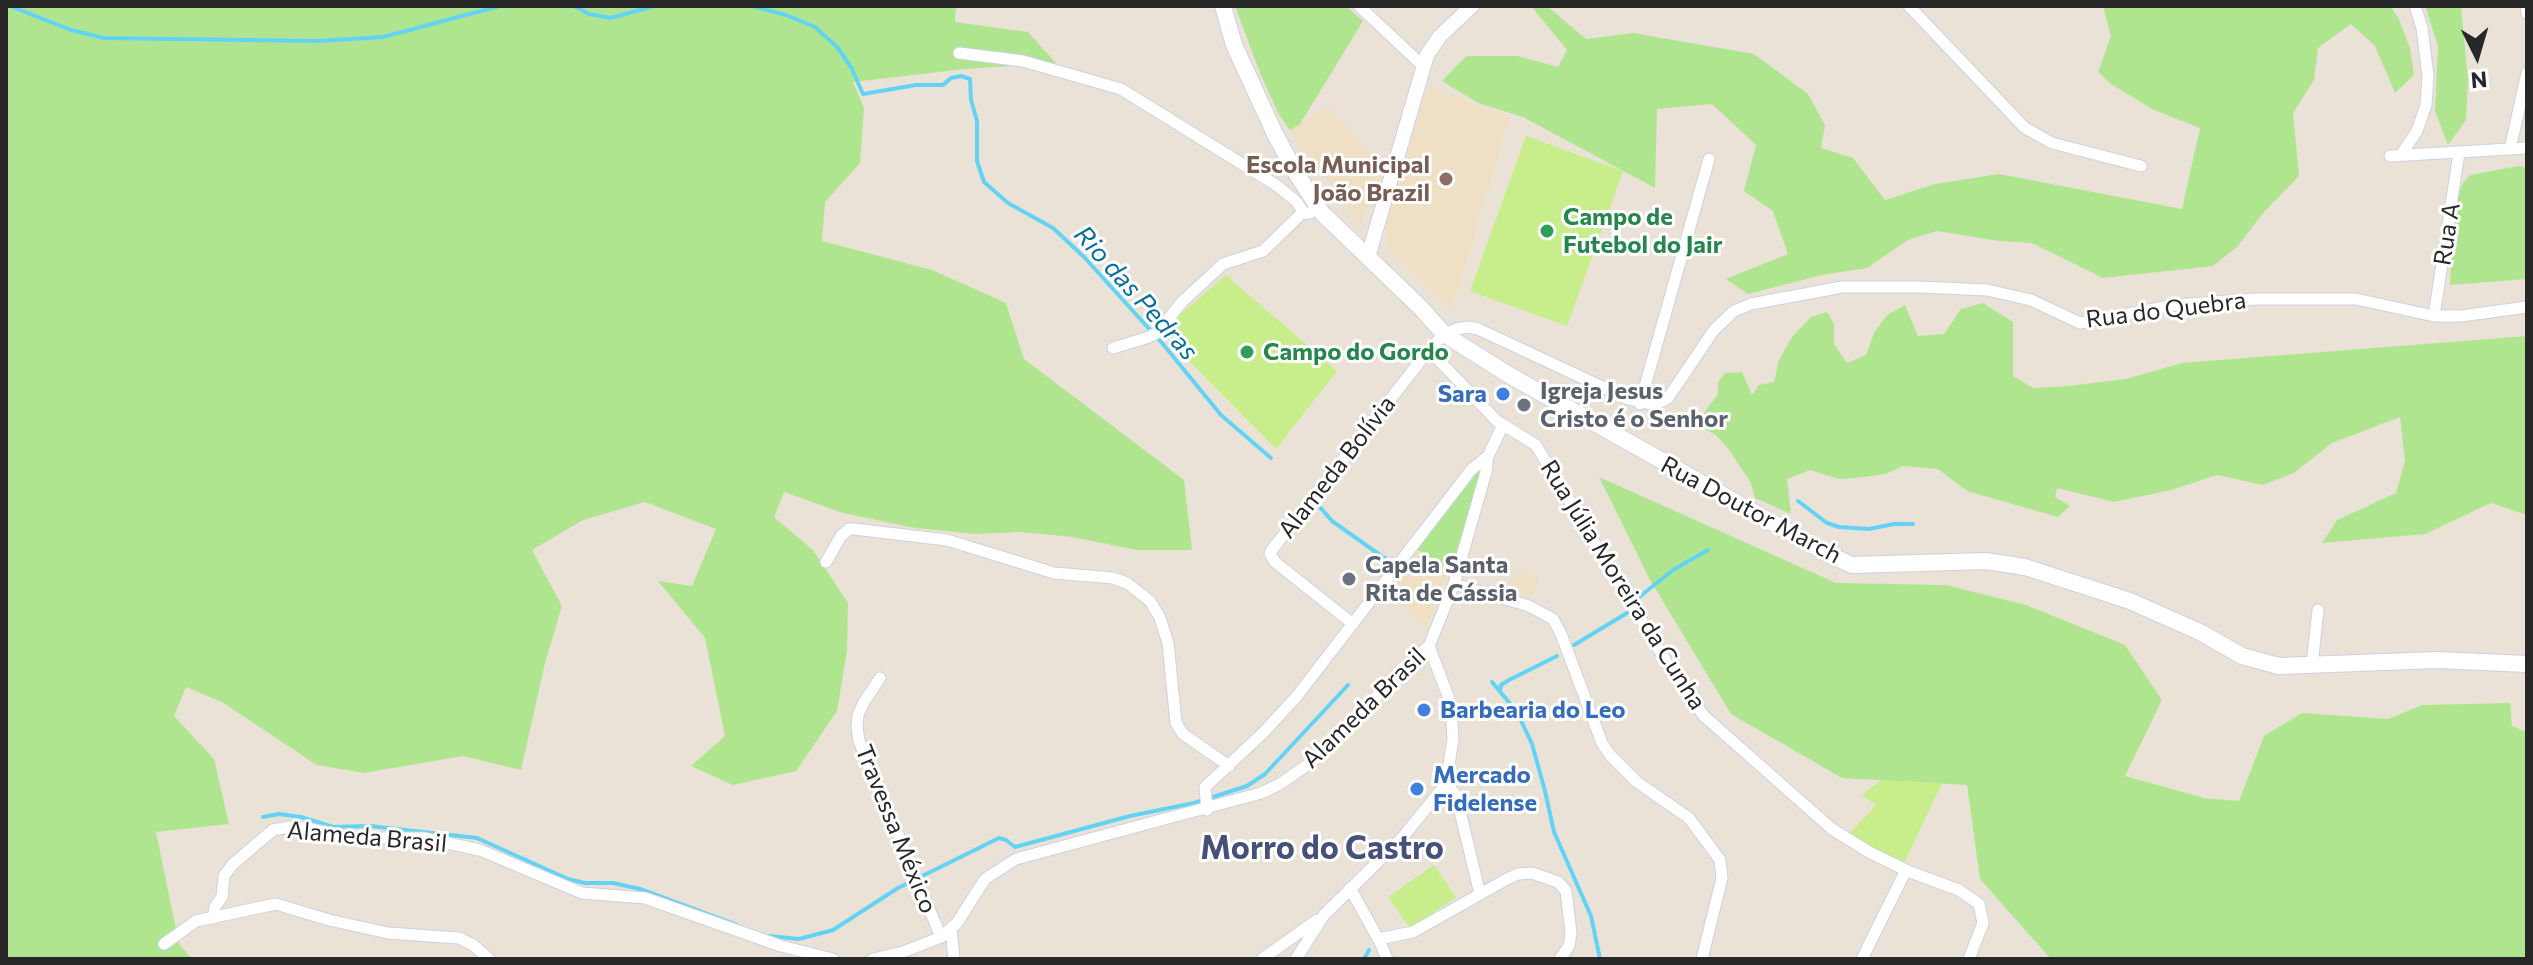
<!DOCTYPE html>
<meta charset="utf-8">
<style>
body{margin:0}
#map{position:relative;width:2533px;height:965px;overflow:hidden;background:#ebe2d7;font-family:Commissioner,sans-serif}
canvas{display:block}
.frame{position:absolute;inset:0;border:8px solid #272727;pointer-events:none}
.north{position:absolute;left:2437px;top:16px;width:80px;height:80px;-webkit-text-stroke:6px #fff;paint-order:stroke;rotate:175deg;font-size:22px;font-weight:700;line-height:32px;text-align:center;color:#272727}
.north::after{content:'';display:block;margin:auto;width:28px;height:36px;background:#272727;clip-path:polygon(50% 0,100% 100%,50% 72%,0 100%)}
</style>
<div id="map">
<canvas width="2533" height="965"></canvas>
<div class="frame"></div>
<div class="north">N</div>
</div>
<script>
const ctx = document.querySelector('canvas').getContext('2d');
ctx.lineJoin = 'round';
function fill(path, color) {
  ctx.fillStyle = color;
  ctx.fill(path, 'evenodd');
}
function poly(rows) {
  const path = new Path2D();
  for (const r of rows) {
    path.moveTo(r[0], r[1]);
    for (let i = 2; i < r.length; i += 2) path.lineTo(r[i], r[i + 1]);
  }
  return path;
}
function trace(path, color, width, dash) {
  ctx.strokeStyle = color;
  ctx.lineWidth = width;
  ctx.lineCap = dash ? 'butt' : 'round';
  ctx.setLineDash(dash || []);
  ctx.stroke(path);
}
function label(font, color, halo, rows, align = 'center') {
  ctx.font = font + ' Commissioner,sans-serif';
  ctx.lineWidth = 6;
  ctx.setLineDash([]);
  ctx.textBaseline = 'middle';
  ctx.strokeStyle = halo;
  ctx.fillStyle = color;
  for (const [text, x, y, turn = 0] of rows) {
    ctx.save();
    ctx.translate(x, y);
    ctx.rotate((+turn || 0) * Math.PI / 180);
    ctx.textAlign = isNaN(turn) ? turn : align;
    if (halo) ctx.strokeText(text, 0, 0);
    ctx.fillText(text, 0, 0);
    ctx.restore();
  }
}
fill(poly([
 [1428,86,1510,117,1452,310,1388,248,1385,229],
 [1329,106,1384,171,1360,224,1290,130],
 [1418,550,1450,569,1427,628,1390,594],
 [1516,570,1539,577,1532,598,1509,590]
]), '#eedfc5');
fill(poly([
 [6,6,956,6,955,22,1028,32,1056,63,965,69,853,82,864,108,860,163,825,202,822,241,932,270,1006,303,1024,359,1184,480,1192,550,1137,550,1072,537,1020,532,976,534,915,528,843,513,784,492,774,517,813,550,848,603,847,651,837,711,796,771,733,785,691,766,725,736,705,638,658,581,692,586,716,529,645,502,583,520,532,550,562,606,545,663,521,770,463,756,364,773,317,765,222,702,186,687,174,716,214,759,229,824,156,832,179,944,192,959,6,959],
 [1235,6,1346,6,1363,21,1300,124,1290,130,1279,115,1260,73],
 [1531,6,1547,6,1586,39,1633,33,1754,54,1808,94,1825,125,1821,148,1853,158,1885,200,1935,184,1999,174,2182,209,2200,128,2152,109,2111,84,2098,72,2111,36,2103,6,2390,6,2398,17,2410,48,2414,75,2395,93,2375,46,2351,24,2318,48,2314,80,2293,113,2299,176,2264,212,2237,247,2213,266,2103,278,2032,243,1999,241,1937,231,1908,240,1867,268,1822,275,1748,294,1726,279,1788,254,1773,211,1744,191,1756,145,1712,104,1657,109,1655,188,1523,117,1478,103,1442,81,1466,56,1518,56,1558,67,1567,50],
 [2425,6,2461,6,2468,80,2466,120,2448,145,2435,111,2438,46],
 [2519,166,2527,168,2527,279,2450,285,2453,211,2463,183,2470,175],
 [1983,303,2013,322,2013,376,2033,388,2068,386,2126,379,2182,363,2527,336,2527,515,2491,503,2425,534,2322,543,2337,520,2396,493,2405,461,2400,417,2332,443,2294,473,2263,485,2217,475,2171,490,2114,502,2057,488,2055,497,2070,506,2058,517,1967,491,1938,469,1903,466,1886,474,1857,478,1839,479,1810,470,1787,479,1791,514,1755,498,1751,483,1727,447,1716,435,1696,424,1718,394,1718,382,1725,373,1742,372,1752,395,1759,385,1774,382,1779,360,1792,337,1811,317,1827,312,1834,324,1834,344,1847,363,1866,355,1874,333,1887,315,1905,305,1918,336,1944,334,1961,309],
 [1475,470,1482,473,1454,571,1413,547],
 [1599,477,1836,583,1946,585,2026,605,2125,645,2162,700,2125,776,2204,798,2239,801,2264,736,2302,713,2388,719,2422,705,2510,703,2512,726,2527,732,2527,959,2048,959,2049,957,1980,879,1967,785,1842,778,1731,714,1650,580]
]), '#b0e590');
fill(poly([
 [1526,136,1623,171,1567,326,1470,291],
 [1226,275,1337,371,1276,449,1160,332],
 [1881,780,1942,783,1902,868,1850,833,1876,805,1862,795],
 [1434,865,1456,897,1410,928,1388,897]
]), '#c7ee8b');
trace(poly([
 [10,6,71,30,104,38,317,41,383,37,500,6],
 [574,6,589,14,611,18,654,6],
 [753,6,786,15,815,27,837,47,851,67,863,94,916,85,943,85,951,78,961,76,970,79,971,100,977,121,977,161,984,182,1008,203,1053,228,1084,257,1162,343,1221,415,1271,458],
 [1798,501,1827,523,1839,527,1869,529,1894,524,1913,524],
 [1318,505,1332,521,1390,562],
 [1638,598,1673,570,1708,550],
 [1574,645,1627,613],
 [1492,682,1517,712,1532,744,1545,791,1554,832,1591,916,1600,959],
 [1500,691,1501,685,1509,680,1557,656],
 [263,817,279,814,301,817,333,827,370,826,477,838,568,879,585,883,613,883,640,889,737,925],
 [768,936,799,939,833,930,898,888,999,838,1006,840,1015,847,1130,816,1194,803,1247,786,1265,774,1348,685],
 [1364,959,1369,950]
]), '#63d3f4', 4);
const minor = poly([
 [1359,6,1423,66],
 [1909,6,2025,128,2052,143,2141,166],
 [2526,6,2527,13],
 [959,53,1023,61,1121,89,1276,185,1296,201,1304,213],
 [2510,149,2527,73],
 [2401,155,2417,131,2426,105,2428,76,2422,28,2416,9],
 [2390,156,2527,148],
 [2434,316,2459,153],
 [1113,348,1149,337,1158,332,1182,302,1223,264,1263,251,1301,214,1310,213],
 [1429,350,1497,421,1536,445,1676,678,1704,716,1832,829,1869,852,1910,872,1959,890,1979,904,1983,923,1969,959],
 [1640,404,1709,159],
 [826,562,841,536,849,529,854,529,947,540,1054,573,1113,578,1127,583,1150,601,1160,618,1168,643,1176,723,1183,734,1229,766],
 [1454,584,1529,606,1553,619,1561,634,1602,743,1610,755,1637,782,1689,818,1720,860,1722,878,1702,959],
 [1353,624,1275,562,1270,554,1271,551,1429,350,1444,334,1456,329,1468,327,1478,329,1628,399,1655,405,1668,398,1714,330,1734,311,1751,304,1842,287,1920,287,1987,290,2031,300,2080,323,2176,305,2256,299,2356,299,2434,316,2461,316,2527,307],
 [2312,665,2318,610],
 [880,678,864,702,858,715,857,727,859,741,941,937],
 [1446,784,1456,795,1480,894],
 [1207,810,1205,787,1263,733,1297,696,1471,470,1488,456],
 [1350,888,1381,944,1387,959],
 [213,918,215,907,222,897,224,876,233,864,273,830,289,827,308,828,351,838,424,838,480,850,582,893,645,898,781,946,833,959],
 [951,928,954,959],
 [1378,939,1413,932,1507,879,1518,874,1532,873,1558,882,1566,891,1571,933,1569,946,1560,959],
 [164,944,196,921,276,904,329,920,388,933,459,938,473,945,489,959],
 [873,959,903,952,941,937,957,923,985,879,1016,859,1261,793,1280,784,1320,756,1344,733,1400,670,1429,646,1454,584,1486,472,1488,456,1503,425],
 [1262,959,1317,920],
 [1296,959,1324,915,1402,838,1446,784,1453,739,1451,704,1429,646],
 [1862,959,1906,870]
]);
const tertiary = poly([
 [1368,257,1427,55,1440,36,1472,6]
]);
const secondary = poly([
 [1223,6,1234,45,1275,134,1296,173,1322,213,1421,308,1444,334,1509,375,1830,555,1852,565,1986,561,2025,567,2130,601,2202,633,2242,656,2279,666,2437,660,2527,664]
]);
trace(minor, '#cdd1e2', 13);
trace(tertiary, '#cdd1e2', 16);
trace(secondary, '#cdd1e2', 18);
trace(minor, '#fff', 11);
trace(tertiary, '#fff', 14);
trace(secondary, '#fff', 16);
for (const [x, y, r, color] of [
 [1446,179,8,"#8d6e63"],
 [1547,231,8,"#2e9e5b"],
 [1247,352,8,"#2e9e5b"],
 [1503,394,8,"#3f7fe0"],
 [1524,405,8,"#6b7280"],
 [1349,579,8,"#6b7280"],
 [1424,710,8,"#3f7fe0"],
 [1417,789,8,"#3f7fe0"]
]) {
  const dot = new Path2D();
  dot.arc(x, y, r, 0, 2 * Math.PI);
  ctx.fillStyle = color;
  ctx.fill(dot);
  trace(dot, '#fff', 3);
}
label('bold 24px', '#785e54', '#fff', [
 ["Escola Municipal",1430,165],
 ["João Brazil",1430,193]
], 'right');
label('bold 24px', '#27864d', '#fff', [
 ["Campo de",1563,217],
 ["Futebol do Jair",1563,245],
 ["Campo do Gordo",1263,352]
], 'left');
label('24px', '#272727', '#fff', [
 ["Rua A",2447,234,-81],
 ["Rua do Quebra",2166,310,-7],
 ["Alameda Bolívia",1337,467,-52],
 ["Rua Doutor March",1751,510,28],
 ["Rua Júlia Moreira da Cunha",1623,585,58],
 ["Alameda Brasil",1364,708,-44],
 ["Travessa México",896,829,68],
 ["Alameda Brasil",367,837,5]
]);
label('bold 24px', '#5b616d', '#fff', [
 ["Igreja Jesus",1540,391],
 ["Cristo é o Senhor",1540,419],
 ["Capela Santa",1365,565],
 ["Rita de Cássia",1365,593]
], 'left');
label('bold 24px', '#366cbe', '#fff', [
 ["Sara",1487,394,"right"],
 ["Barbearia do Leo",1440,710],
 ["Mercado",1433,775],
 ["Fidelense",1433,803]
], 'left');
label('italic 26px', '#066e9c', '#fff', [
 ["Rio das Pedras",1136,293,48]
]);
label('bold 32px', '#465179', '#fff', [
 ["Morro do Castro",1322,848]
]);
</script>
